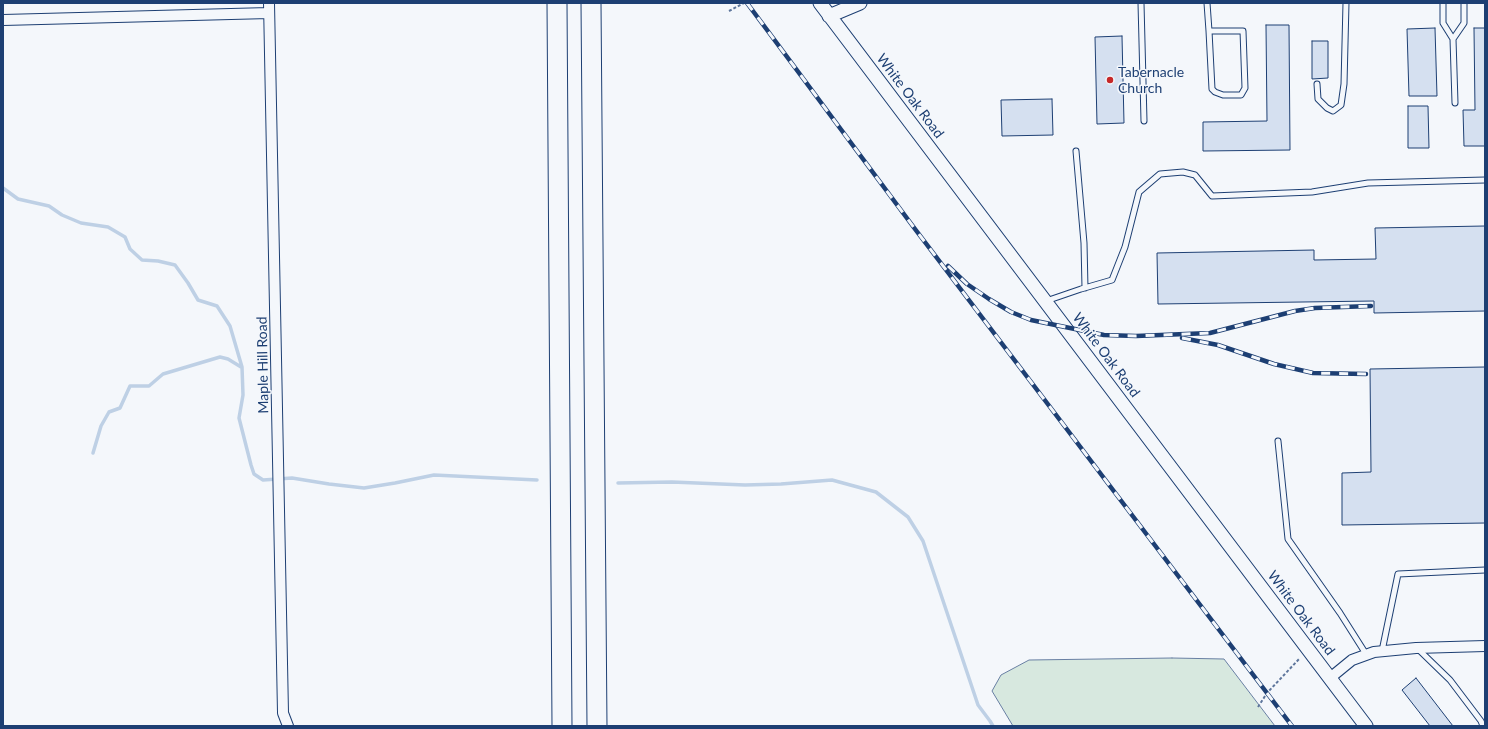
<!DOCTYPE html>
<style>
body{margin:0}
#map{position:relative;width:1488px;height:729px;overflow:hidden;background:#f4f7fb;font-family:Lato,sans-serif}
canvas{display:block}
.frame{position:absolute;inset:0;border:4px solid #1d3f73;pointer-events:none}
</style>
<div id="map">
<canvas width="1488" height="729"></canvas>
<div class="frame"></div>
</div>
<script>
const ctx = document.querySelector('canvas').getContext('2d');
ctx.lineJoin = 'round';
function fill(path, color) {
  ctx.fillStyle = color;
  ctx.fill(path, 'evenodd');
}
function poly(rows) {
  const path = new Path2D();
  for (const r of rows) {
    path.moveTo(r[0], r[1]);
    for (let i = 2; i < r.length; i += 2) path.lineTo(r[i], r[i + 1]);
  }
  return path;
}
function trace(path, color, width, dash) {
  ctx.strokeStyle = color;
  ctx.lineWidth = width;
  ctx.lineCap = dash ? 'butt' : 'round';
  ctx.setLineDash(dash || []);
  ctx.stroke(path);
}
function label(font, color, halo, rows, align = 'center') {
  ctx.font = font + ' Lato,sans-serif';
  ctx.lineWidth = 3;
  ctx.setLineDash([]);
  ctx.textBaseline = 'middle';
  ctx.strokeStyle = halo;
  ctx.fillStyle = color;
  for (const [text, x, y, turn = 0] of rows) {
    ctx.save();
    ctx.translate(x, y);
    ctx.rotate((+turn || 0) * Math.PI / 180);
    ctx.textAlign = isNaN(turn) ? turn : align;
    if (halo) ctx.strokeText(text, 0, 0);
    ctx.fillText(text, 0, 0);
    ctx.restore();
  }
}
const green = poly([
 [1172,658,1224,659,1275,726,1013,726,992,691,1001,675,1029,660,1172,658]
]);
fill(green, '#d7e8df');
trace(green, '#687fa3', 1);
trace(poly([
 [3,188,18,199,49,206,62,215,81,223,108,227,125,237,130,249,142,260,158,261,175,265,188,283,198,300,217,306,230,326,242,367,243,395,239,418,251,465,254,474,263,480,292,478,329,484,364,488,395,483,434,475,537,480],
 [93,453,101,426,109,412,120,408,130,386,149,386,163,374,220,357,228,359,241,367],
 [618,483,672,482,745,485,781,484,832,480,876,492,908,517,923,541,978,705,990,721,993,726]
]), '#bed0e5', 3.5);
const building = poly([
 [1266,25,1289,25,1290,150,1203,151,1203,122,1267,121,1266,25],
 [1435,28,1437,96,1409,96,1407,29,1435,28],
 [1474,28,1485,28,1485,146,1464,146,1463,110,1475,110,1474,28],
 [1122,36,1124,123,1097,124,1095,37,1122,36],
 [1312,41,1328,41,1328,78,1312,79,1312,41],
 [1052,99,1053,135,1002,136,1001,100,1052,99],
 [1408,106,1428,106,1429,148,1408,148,1408,106],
 [1485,226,1485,311,1374,313,1374,301,1158,304,1157,253,1314,250,1314,260,1376,259,1375,228,1485,226],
 [1485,367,1485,523,1342,525,1342,473,1371,472,1370,369,1485,367],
 [1416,678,1453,726,1430,726,1402,690,1416,678]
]);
fill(building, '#d5e0f0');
trace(building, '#1d3f73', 1);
const service = poly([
 [1141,3,1144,121],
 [1207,3,1209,31,1212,89,1215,92,1223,95,1241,95,1245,88,1243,31,1209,31],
 [1443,3,1443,23,1453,39,1455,103],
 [1453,39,1464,23,1464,3],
 [1317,84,1318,99,1327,108,1333,111,1341,105,1344,84,1346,3],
 [1076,151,1084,243,1085,288],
 [1046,301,1081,289,1112,280,1125,247,1139,192,1160,174,1183,172,1195,175,1212,196,1312,192,1368,183,1485,180],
 [1278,441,1288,539,1340,613,1366,654],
 [1417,648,1450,680,1481,721,1483,726],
 [1382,651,1398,574,1485,570]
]);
const minor = poly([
 [269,3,283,713,288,726],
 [3,20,269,13],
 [1330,678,1352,660,1374,652,1416,648,1485,646]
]);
const tertiary = poly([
 [820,3,1366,726],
 [829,16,860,3]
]);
const motorway = poly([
 [557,3,562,726],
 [591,3,597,726]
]);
trace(service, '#1d3f73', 7);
trace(minor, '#1d3f73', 12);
trace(tertiary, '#1d3f73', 15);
trace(motorway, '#1d3f73', 21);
trace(poly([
 [729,11,744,3],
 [1258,707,1267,693,1300,658]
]), '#5e769c', 2, [3, 2]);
trace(service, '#f4f7fb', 5);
trace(minor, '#f4f7fb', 10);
trace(tertiary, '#f4f7fb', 13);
trace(motorway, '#f4f7fb', 19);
const rail = poly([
 [747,3,915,229,1292,726],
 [948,266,967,284,989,299,1011,312,1031,320,1104,335,1136,336,1210,333,1295,311,1315,308,1371,306],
 [1182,338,1218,345,1274,364,1313,373,1366,374]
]);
trace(rail, '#1d3f73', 4.5);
trace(rail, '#f4f7fb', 3, [9]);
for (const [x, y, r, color] of [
 [1110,80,4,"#c62828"]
]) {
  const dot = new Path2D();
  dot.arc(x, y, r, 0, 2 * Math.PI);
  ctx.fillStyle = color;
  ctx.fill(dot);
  trace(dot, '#f4f7fb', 1.5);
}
label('14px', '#1d3f73', '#f4f7fb', [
 ["Tabernacle",1118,72],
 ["Church",1118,88]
], 'left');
label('14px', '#1d3f73', '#f4f7fb', [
 ["White Oak Road",910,96,53],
 ["White Oak Road",1106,355,53],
 ["Maple Hill Road",263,365,-91],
 ["White Oak Road",1301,613,53]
]);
</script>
